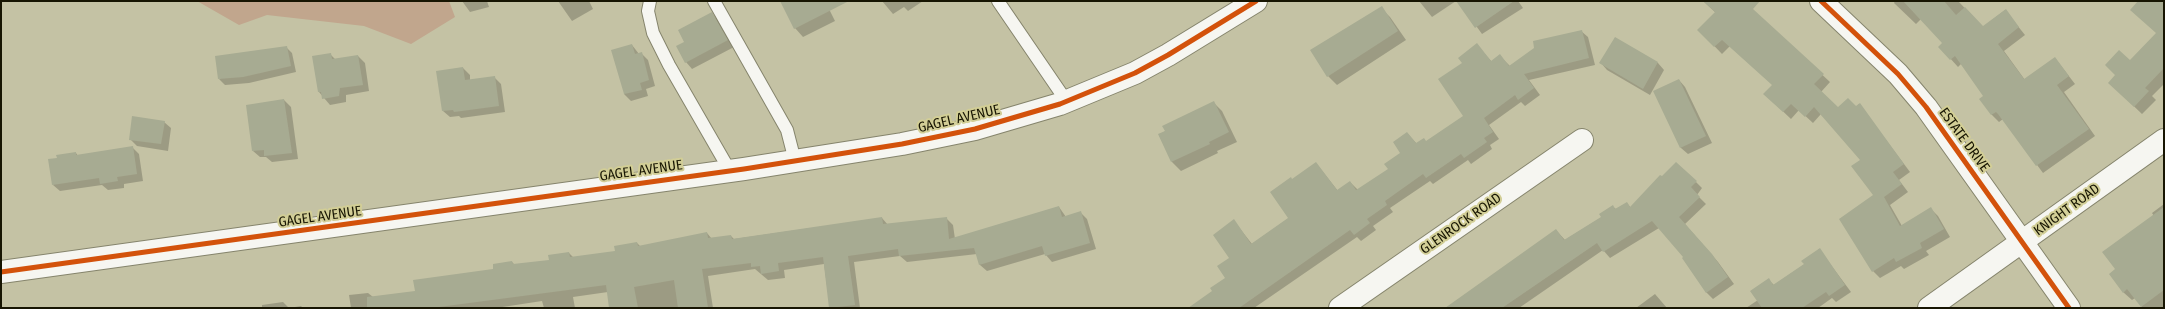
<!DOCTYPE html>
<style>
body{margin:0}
#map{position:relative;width:2165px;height:309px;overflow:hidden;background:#c4c2a4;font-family:"Fira Sans Condensed",sans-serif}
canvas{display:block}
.frame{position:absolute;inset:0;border:2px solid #171502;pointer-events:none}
</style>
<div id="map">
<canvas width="2165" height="309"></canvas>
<div class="frame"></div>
</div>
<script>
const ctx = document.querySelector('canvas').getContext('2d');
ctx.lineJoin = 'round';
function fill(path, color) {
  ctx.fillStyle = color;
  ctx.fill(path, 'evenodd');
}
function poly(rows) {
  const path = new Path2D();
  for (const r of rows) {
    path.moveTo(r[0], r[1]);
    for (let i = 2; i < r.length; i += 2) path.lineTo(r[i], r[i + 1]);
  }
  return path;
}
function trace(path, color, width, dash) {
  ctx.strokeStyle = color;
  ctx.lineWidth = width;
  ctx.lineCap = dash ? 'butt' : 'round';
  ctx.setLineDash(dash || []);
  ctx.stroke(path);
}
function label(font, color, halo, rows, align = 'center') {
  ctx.font = font + ' "Fira Sans Condensed",sans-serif';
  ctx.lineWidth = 4;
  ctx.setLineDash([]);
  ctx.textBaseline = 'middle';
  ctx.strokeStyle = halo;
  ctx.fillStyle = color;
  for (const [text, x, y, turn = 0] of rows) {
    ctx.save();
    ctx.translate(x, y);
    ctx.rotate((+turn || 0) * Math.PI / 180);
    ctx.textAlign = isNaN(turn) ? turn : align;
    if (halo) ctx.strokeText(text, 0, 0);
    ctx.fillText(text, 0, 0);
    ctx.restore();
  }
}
fill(poly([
 [197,1,449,1,455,17,411,44,364,26,267,15,239,25]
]), '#c1a68d');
fill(poly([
 [462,1,487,1,489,7,470,12],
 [558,1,589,1,593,9,572,21],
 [781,1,825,1,835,21,803,37,795,28],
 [882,1,923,1,908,11,904,7,893,14],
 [1419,1,1456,1,1432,17],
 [1458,1,1518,1,1523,8,1482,34],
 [1703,1,1743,1,1830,82,1821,92,1838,108,1856,107,1859,104,1910,172,1899,180,1908,192,1890,205,1902,226,1931,209,1938,216,1950,237,1926,251,1929,255,1904,269,1901,266,1880,278,1873,271,1874,195,1862,160,1821,114,1813,123,1799,110,1791,119,1772,101,1773,85,1730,46,1722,54,1699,30,1716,13],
 [1895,1,1958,1,1983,27,2005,10,2025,35,2004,51,2025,80,2055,58,2075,84,2064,92,2095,136,2043,173,2003,119,1999,122,1992,115,1980,99,1985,96,1962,63,1958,67,1940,47,1943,43,1921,19,1916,24,1894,3],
 [2140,1,2160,1,2164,4,2164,84,2152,96,2156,100,2142,114,2117,90,2130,61,2157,33],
 [1381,8,1390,17,1406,40,1337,85,1328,76],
 [712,14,718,20,734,47,692,69,686,62,686,42],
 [1581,31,1588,37,1595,65,1529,80,1540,95,1525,106,1521,102,1489,125,1499,139,1490,145,1492,149,1471,164,1468,160,1433,184,1430,181,1390,208,1393,212,1373,226,1376,230,1361,241,1357,237,1254,308,1190,308,1214,291,1227,278,1231,258,1234,221,1252,244,1289,218,1292,180,1316,163,1338,191,1350,182,1358,190,1389,169,1402,153,1407,133,1417,144,1427,142,1464,116,1463,63,1477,45,1492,62,1500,56,1510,66],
 [1615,38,1658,63,1664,70,1650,95,1607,70,1601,63],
 [632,45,639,54,641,53,648,60,655,86,646,89,648,96,631,101,624,94],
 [286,47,292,53,296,72,249,83,225,85,219,79],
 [330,54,336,60,358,56,365,63,369,91,346,95,346,102,330,105,319,92],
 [463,68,470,75,470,81,494,77,501,84,505,112,461,118,459,116,450,117,443,111],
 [1679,80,1685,87,1712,143,1688,154,1681,148,1655,92],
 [284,100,291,107,298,159,272,162,266,157,260,157,253,151],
 [1213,102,1222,111,1237,142,1217,151,1218,153,1181,171,1172,162,1159,135],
 [164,122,171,128,168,151,137,146,130,139],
 [132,147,139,154,143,181,124,184,124,188,108,190,102,185,60,191,53,185,76,153,78,156],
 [1696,182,1702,188,1697,195,1706,204,1685,224,1718,262,1734,284,1713,299,1706,292,1685,257,1659,228,1610,258,1603,250,1519,308,1446,308,1556,230,1565,240,1602,217,1612,206,1616,209,1627,203,1631,208],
 [2164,204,2164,308,2143,308,2135,298,2132,300,2123,292,2116,270,2154,216,2152,213],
 [1059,207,1066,217,1081,213,1087,219,1096,249,1052,262,1045,254,987,271,980,265,977,254,907,262,900,256,854,262,860,308,830,308,824,264,784,270,785,278,768,280,755,269,708,276,713,308,610,308,608,292,573,297,575,308,544,308,542,301,496,308,351,308,349,295,368,293,373,297,416,292,495,270,512,262,515,265,550,261,569,253,574,258,616,252,637,243,641,247,707,233,712,239,731,236,734,239,882,218,888,225,946,218,953,225,955,239],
 [1819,249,1851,292,1836,302,1832,298,1818,308,1746,308,1758,300,1769,280,1774,285,1805,264],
 [1655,294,1667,308,1636,308],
 [283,302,289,308,262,308,262,305],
 [301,306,303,308,289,308]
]), '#0003');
fill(poly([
 [780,1,849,1,794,29],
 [1456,1,1514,1,1475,28],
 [1703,1,1760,1,1753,9,1824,74,1814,84,1838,107,1848,98,1856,106,1860,103,1904,164,1893,172,1902,184,1884,197,1900,226,1931,207,1944,229,1920,243,1922,248,1896,262,1894,258,1872,272,1839,219,1873,195,1851,166,1860,160,1814,107,1805,117,1791,104,1783,112,1763,94,1772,85,1722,40,1714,47,1697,30,1715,12],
 [1903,1,1944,1,1956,15,1965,7,1983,26,2006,9,2019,27,1998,44,2024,79,2055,57,2069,76,2057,85,2089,129,2036,166,1998,114,1996,112,1991,115,1979,99,1983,96,1955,56,1950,60,1938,47,1942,43],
 [2138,1,2164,1,2164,68,2145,88,2149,91,2134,107,2108,83,2115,75,2105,65,2119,50,2130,60,2156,33,2130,10],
 [1382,6,1398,31,1327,77,1310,50],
 [712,12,728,40,685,63,676,46,684,42,678,30],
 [1582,30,1589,58,1524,74,1534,88,1518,100,1515,95,1484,118,1493,132,1484,138,1487,142,1464,158,1461,154,1426,178,1423,174,1385,201,1387,205,1367,219,1370,223,1354,235,1350,230,1239,308,1188,308,1212,291,1210,288,1225,278,1217,266,1229,258,1213,235,1234,219,1251,244,1288,218,1270,192,1291,177,1292,179,1316,162,1337,190,1350,181,1356,190,1388,169,1384,164,1400,153,1393,142,1407,132,1416,143,1424,138,1426,141,1463,116,1438,79,1462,63,1458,58,1477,43,1491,61,1500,54,1509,66,1534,48,1533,41],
 [1615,37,1658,62,1643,89,1599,63],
 [632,44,635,54,642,52,649,80,640,83,642,90,624,94,611,50],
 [287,46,291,66,243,77,218,79,215,56],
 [331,53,332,59,358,55,363,85,340,88,339,96,322,99,321,92,318,92,312,56],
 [463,67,465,80,495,76,499,106,454,112,453,110,442,111,436,71],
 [1679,79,1706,136,1680,148,1653,91],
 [284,99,292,153,264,156,264,150,252,151,246,105],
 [1214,101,1229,132,1209,142,1210,144,1171,162,1158,134,1165,131,1162,126],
 [132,116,165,121,161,144,129,140],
 [133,146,137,174,117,177,118,181,100,184,99,178,52,185,48,159,57,158,56,155,76,152,76,155],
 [1676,162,1697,181,1691,187,1700,197,1679,217,1712,254,1728,277,1706,293,1682,258,1683,257,1652,221,1603,252,1597,243,1502,308,1445,308,1556,229,1564,240,1601,217,1599,214,1613,205,1615,209,1627,202,1630,207,1660,175,1662,176],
 [1059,206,1062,217,1081,211,1090,243,1045,256,1042,246,979,265,974,248,899,256,898,249,848,256,855,305,829,308,823,257,778,263,779,271,761,274,760,266,751,267,751,263,702,269,708,308,678,308,674,280,634,287,638,308,609,308,606,285,431,308,367,308,367,297,415,291,413,280,493,269,493,264,512,261,513,264,549,260,548,255,569,252,570,257,615,251,614,246,637,242,638,246,707,232,708,238,731,235,732,239,882,217,883,224,947,217,949,239],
 [2164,207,2164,290,2141,307,2127,289,2123,293,2109,274,2115,269,2102,252],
 [1820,248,1845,285,1829,296,1826,292,1802,308,1762,308,1750,291,1769,278,1773,285,1804,264,1801,261]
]), '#a7ab92');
const service = poly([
 [650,1,648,11,653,33,669,65,730,171],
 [714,1,787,130,795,161],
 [998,1,1067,102]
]);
const minor = poly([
 [1821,1,1898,74,1926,107,2069,308],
 [1340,308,1582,140],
 [1929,308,2164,140]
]);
const tertiary = poly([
 [1,272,744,169,902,144,975,129,1060,104,1135,73,1168,55,1256,1]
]);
trace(service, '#85846c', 14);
trace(minor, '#85846c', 24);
trace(tertiary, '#85846c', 24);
trace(service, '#f6f6f1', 12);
trace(minor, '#f6f6f1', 22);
trace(tertiary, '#f6f6f1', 22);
trace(poly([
 [1821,1,1898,74,1926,107,2069,308],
 [1,272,744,169,902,144,975,129,1060,104,1135,73,1168,55,1256,1]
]), '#d3520b', 5);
label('14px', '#171502', '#d2ce96', [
 ["GAGEL AVENUE",959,119,-13],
 ["ESTATE DRIVE",1964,140,54],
 ["GAGEL AVENUE",641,171,-8],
 ["KNIGHT ROAD",2067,210,-36],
 ["GAGEL AVENUE",320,217,-8],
 ["GLENROCK ROAD",1461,224,-35]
]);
</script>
